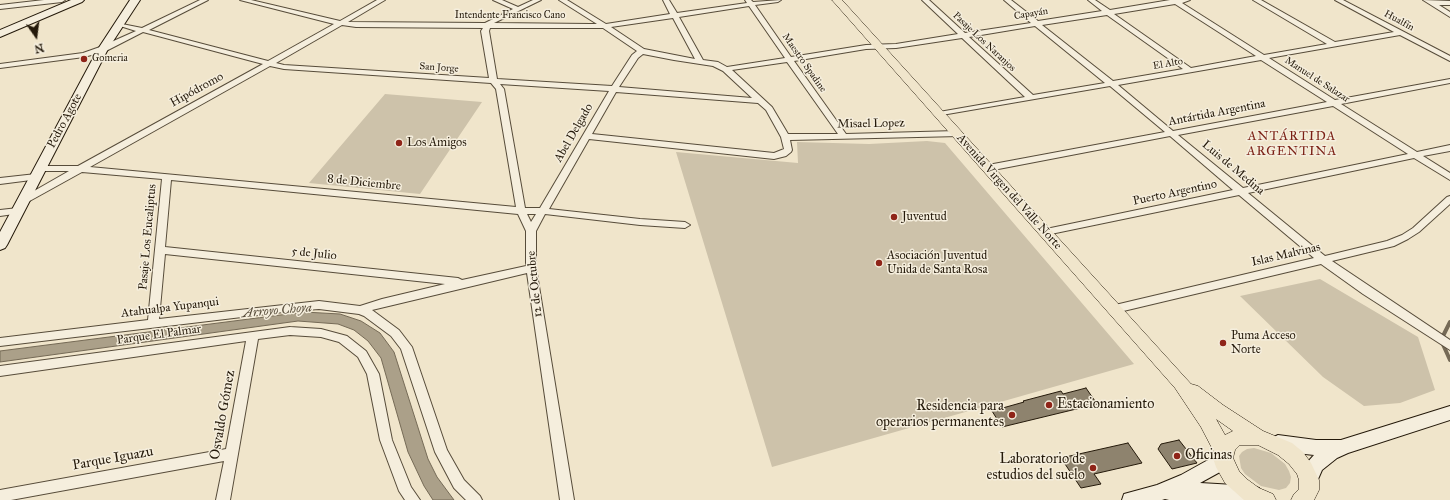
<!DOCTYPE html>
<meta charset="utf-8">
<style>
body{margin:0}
#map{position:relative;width:1450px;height:500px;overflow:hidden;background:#f0e5cb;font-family:"IM FELL Great Primer",serif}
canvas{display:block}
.north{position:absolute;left:16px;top:16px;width:40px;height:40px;-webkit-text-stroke:3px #f5eedd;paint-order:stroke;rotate:166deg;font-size:11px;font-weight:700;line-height:16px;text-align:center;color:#24190a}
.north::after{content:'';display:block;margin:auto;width:14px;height:18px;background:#24190a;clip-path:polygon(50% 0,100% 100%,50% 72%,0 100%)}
</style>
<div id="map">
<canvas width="1450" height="500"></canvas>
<div class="north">N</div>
</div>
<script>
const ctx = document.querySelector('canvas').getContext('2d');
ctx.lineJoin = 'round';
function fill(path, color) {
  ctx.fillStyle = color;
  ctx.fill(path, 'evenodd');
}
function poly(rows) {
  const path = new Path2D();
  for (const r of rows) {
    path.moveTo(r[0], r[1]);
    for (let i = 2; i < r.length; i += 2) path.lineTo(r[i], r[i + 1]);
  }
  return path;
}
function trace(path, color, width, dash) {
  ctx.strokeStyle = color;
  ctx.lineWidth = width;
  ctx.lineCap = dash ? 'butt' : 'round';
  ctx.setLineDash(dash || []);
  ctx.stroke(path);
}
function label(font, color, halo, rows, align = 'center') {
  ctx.font = font + ' "IM FELL Great Primer",serif';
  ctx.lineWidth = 3;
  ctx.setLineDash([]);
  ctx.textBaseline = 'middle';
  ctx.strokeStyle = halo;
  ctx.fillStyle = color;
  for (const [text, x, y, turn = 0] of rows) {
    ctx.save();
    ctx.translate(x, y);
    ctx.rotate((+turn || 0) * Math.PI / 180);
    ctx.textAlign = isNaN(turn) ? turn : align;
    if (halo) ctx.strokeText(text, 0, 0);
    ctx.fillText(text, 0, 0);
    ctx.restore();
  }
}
fill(poly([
 [385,94,482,102,420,194,309,183],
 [927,141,945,143,1134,364,772,467,676,152,798,163,797,142,869,144],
 [1320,279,1418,337,1435,390,1400,403,1364,406,1323,377,1240,296],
 [1254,448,1271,453,1285,464,1289,471,1291,477,1290,483,1286,488,1279,490,1261,486,1245,474,1241,468,1239,456,1242,452,1247,449]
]), '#cdc2aa');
const water = poly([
 [304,312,340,314,361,321,380,333,394,352,428,459,437,477,454,500,433,500,424,486,408,452,381,358,368,341,354,330,338,324,298,321,0,362,0,351,304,312]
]);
fill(water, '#aba089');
trace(water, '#756a56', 1);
trace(poly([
 [1450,322,1441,340,1450,360]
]), '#756a56', 4);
const building = poly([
 [1086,388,1097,404,1002,427,992,411,1024,402,1023,401,1061,391,1063,394,1086,388],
 [1179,440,1197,463,1172,469,1158,449,1161,444,1179,440],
 [1128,443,1142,463,1094,474,1101,484,1081,488,1061,458,1128,443]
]);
fill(building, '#8e836e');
trace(building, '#24190a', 1);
const street = poly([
 [44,0,65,0,62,2,0,9,0,5,44,0],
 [200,0,208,0,149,30,268,61,334,24,240,0,251,0,340,21,377,0,385,0,348,22,485,23,513,9,493,0,502,0,518,7,533,0,541,0,494,23,591,24,597,24,559,0,567,0,606,24,670,14,663,0,669,0,677,13,747,3,745,0,751,0,753,2,781,0,778,2,755,5,791,57,866,45,896,44,958,34,922,0,929,0,965,33,1031,23,1004,0,1011,0,1038,21,1102,11,1088,0,1095,0,1110,10,1170,0,1190,0,1182,3,1264,55,1327,44,1253,0,1261,0,1335,42,1394,32,1335,0,1343,0,1450,56,1450,61,1400,35,1269,58,1335,100,1450,79,1450,83,1341,104,1417,152,1450,145,1450,151,1423,156,1450,173,1450,180,1414,158,1248,193,1325,256,1387,241,1402,235,1413,228,1447,197,1450,196,1450,204,1419,232,1408,239,1394,246,1332,261,1450,340,1450,350,1363,294,1321,264,1115,313,1111,312,1110,309,1111,306,1115,305,1314,258,1239,195,1046,235,1043,234,1041,232,1043,230,1046,229,1233,190,1170,136,988,171,985,170,984,168,985,166,988,165,1165,132,1110,86,936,116,936,112,939,112,1025,97,962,38,896,48,866,49,794,61,846,134,957,131,961,134,960,136,790,140,792,150,791,152,786,156,774,159,589,139,549,209,640,219,685,222,690,225,685,228,640,225,545,214,536,231,536,268,574,500,560,500,527,273,372,310,399,330,412,347,447,450,464,480,480,496,482,500,466,500,454,488,435,452,401,349,391,336,364,316,359,314,319,309,292,311,0,346,0,338,148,320,162,179,82,172,26,203,20,203,18,201,20,199,69,171,40,171,37,170,36,168,37,166,78,166,263,64,143,32,106,51,84,57,0,68,0,64,83,53,100,47,136,31,117,25,117,23,142,28,200,0],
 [1175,4,1256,56,1191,68,1114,14,1175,4],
 [749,6,785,58,727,67,718,62,703,60,679,17,749,6],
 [1107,15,1183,69,1113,81,1042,25,1107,15],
 [673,18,695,59,644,49,611,27,673,18],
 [342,25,356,27,483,28,481,31,489,78,284,65,276,63,342,25],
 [1035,26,1105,83,1033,95,969,37,1035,26],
 [490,28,603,28,637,51,632,55,612,86,497,79,489,31,490,28],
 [643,54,674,60,713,66,723,71,752,98,619,87,638,58,643,54],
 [1261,60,1327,102,1173,131,1118,85,1261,60],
 [787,62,838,134,788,134,772,107,732,70,787,62],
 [270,66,284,69,491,83,496,89,516,207,90,167,270,66],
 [500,84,609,91,540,208,525,208,504,89,500,84],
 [616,92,758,103,766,110,781,137,784,149,774,153,592,134,616,92],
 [1333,106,1408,154,1243,188,1178,135,1333,106],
 [171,180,518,214,526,231,526,266,462,280,458,278,165,247,171,180],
 [527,214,536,214,531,222,527,214],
 [165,254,445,284,382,299,360,306,319,301,159,319,165,254],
 [1423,0,1450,1,1450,5,1439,5,1450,12,1450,17,1423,0],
 [36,174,41,177,39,179,0,184,0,178,36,174],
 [18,208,23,211,21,213,0,216,0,210,18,208],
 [290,327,321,329,347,336,366,351,379,374,392,440,411,487,420,500,405,500,399,491,380,440,367,374,358,357,339,342,321,337,290,335,258,339,230,500,216,500,224,461,11,500,0,500,0,490,226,449,246,341,0,376,0,366,290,327]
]);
const secondary = poly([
 [71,0,84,0,82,2,0,37,0,30,71,0],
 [130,0,140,0,108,49,7,245,5,248,0,250,0,232,98,49,130,0],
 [1450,406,1450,420,1348,453,1337,458,1322,470,1315,486,1309,488,1303,486,1300,480,1305,465,1314,455,1278,451,1272,448,1269,443,1272,438,1278,435,1316,440,1341,440,1450,406],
 [1223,450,1229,452,1232,458,1229,464,1220,472,1200,483,1252,486,1259,488,1261,494,1259,500,1169,500,1165,499,1162,500,1122,500,1124,494,1157,485,1181,475,1208,460,1217,452,1223,450]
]);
const primary = poly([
 [832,0,842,0,1191,384,1198,386,1223,405,1263,431,1292,443,1303,452,1311,463,1319,480,1319,490,1314,500,1291,500,1294,494,1299,489,1299,480,1297,474,1289,464,1278,455,1258,445,1240,445,1235,450,1233,458,1239,471,1248,480,1259,488,1273,494,1276,500,1244,500,1225,483,1216,467,1213,458,1214,452,1201,427,1175,388,832,0],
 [1216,419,1233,431,1225,435,1216,419]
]);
trace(street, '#574c3a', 2);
trace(secondary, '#24190a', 2);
trace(primary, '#24190a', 1);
fill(street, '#f5eedd');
fill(secondary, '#f5eedd');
fill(primary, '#f0e5cb');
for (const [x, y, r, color] of [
 [84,59,4,"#8f2418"],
 [399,143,4,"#8f2418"],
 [894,217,4,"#8f2418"],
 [879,263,4,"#8f2418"],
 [1223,343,4,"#8f2418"],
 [1049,405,4,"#8f2418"],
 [1012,415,4,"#8f2418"],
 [1177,456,4,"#8f2418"],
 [1093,468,4,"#8f2418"]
]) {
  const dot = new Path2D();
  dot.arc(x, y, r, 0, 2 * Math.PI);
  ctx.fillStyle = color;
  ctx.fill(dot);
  trace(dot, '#f5eedd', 1.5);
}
label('10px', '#24190a', '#f5eedd', [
 ["Capayán",1031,14,-9],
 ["Intendente Francisco Cano",510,16],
 ["Hualfín",1399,21,28],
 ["Pasaje Los Naranjos",984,42,43],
 ["Maestro Spadine",804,63,55],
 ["El Alto",1168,64,-10],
 ["San Jorge",439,68,4],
 ["Manuel de Salazar",1317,80,33]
]);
label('10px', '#24190a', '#f5eedd', [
 ["Gomeria",92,59]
], 'left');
label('12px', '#24190a', '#f5eedd', [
 ["Hipódromo",197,90,-29],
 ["Antártida Argentina",1217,113,-11],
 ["Pedro Agote",65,121,-62],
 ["Misael Lopez",871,124,-1],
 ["Abel Delgado",574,133,-60],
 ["Luis de Medina",1233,168,40],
 ["8 de Diciembre",364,183,6],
 ["Avenida Virgen del Valle Norte",1009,192,48],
 ["Puerto Argentino",1175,193,-12],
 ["Pasaje Los Eucaliptus",148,237,-85],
 ["5 de Julio",314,254,6],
 ["Islas Malvinas",1286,255,-13],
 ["12 de Octubre",535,284,-96],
 ["Atahualpa Yupanqui",170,308,-7],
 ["Parque El Palmar",159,335,-8]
]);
label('12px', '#24190a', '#f5eedd', [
 ["Los Amigos",407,143],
 ["Juventud",902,217],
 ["Asociación Juventud",887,256],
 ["Unida de Santa Rosa",887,270],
 ["Puma Acceso",1231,336],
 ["Norte",1231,350]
], 'left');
ctx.letterSpacing = '1px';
label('13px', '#7a1f14', '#f5eedd', [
 ["ANTÁRTIDA",1292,137],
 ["ARGENTINA",1292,152]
]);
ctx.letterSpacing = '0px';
label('italic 13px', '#5a4f3d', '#f5eedd', [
 ["Arroyo Choya",277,311,-5]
]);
label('14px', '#24190a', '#f5eedd', [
 ["Estacionamiento",1057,405],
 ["Residencia para",1004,407,"right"],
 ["operarios permanentes",1004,423,"right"],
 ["Oficinas",1185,456],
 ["Laboratorio de",1085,460,"right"],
 ["estudios del suelo",1085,476,"right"]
], 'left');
label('14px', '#24190a', '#f5eedd', [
 ["Osvaldo Gómez",223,415,-80],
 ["Parque Iguazu",113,459,-10]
]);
</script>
